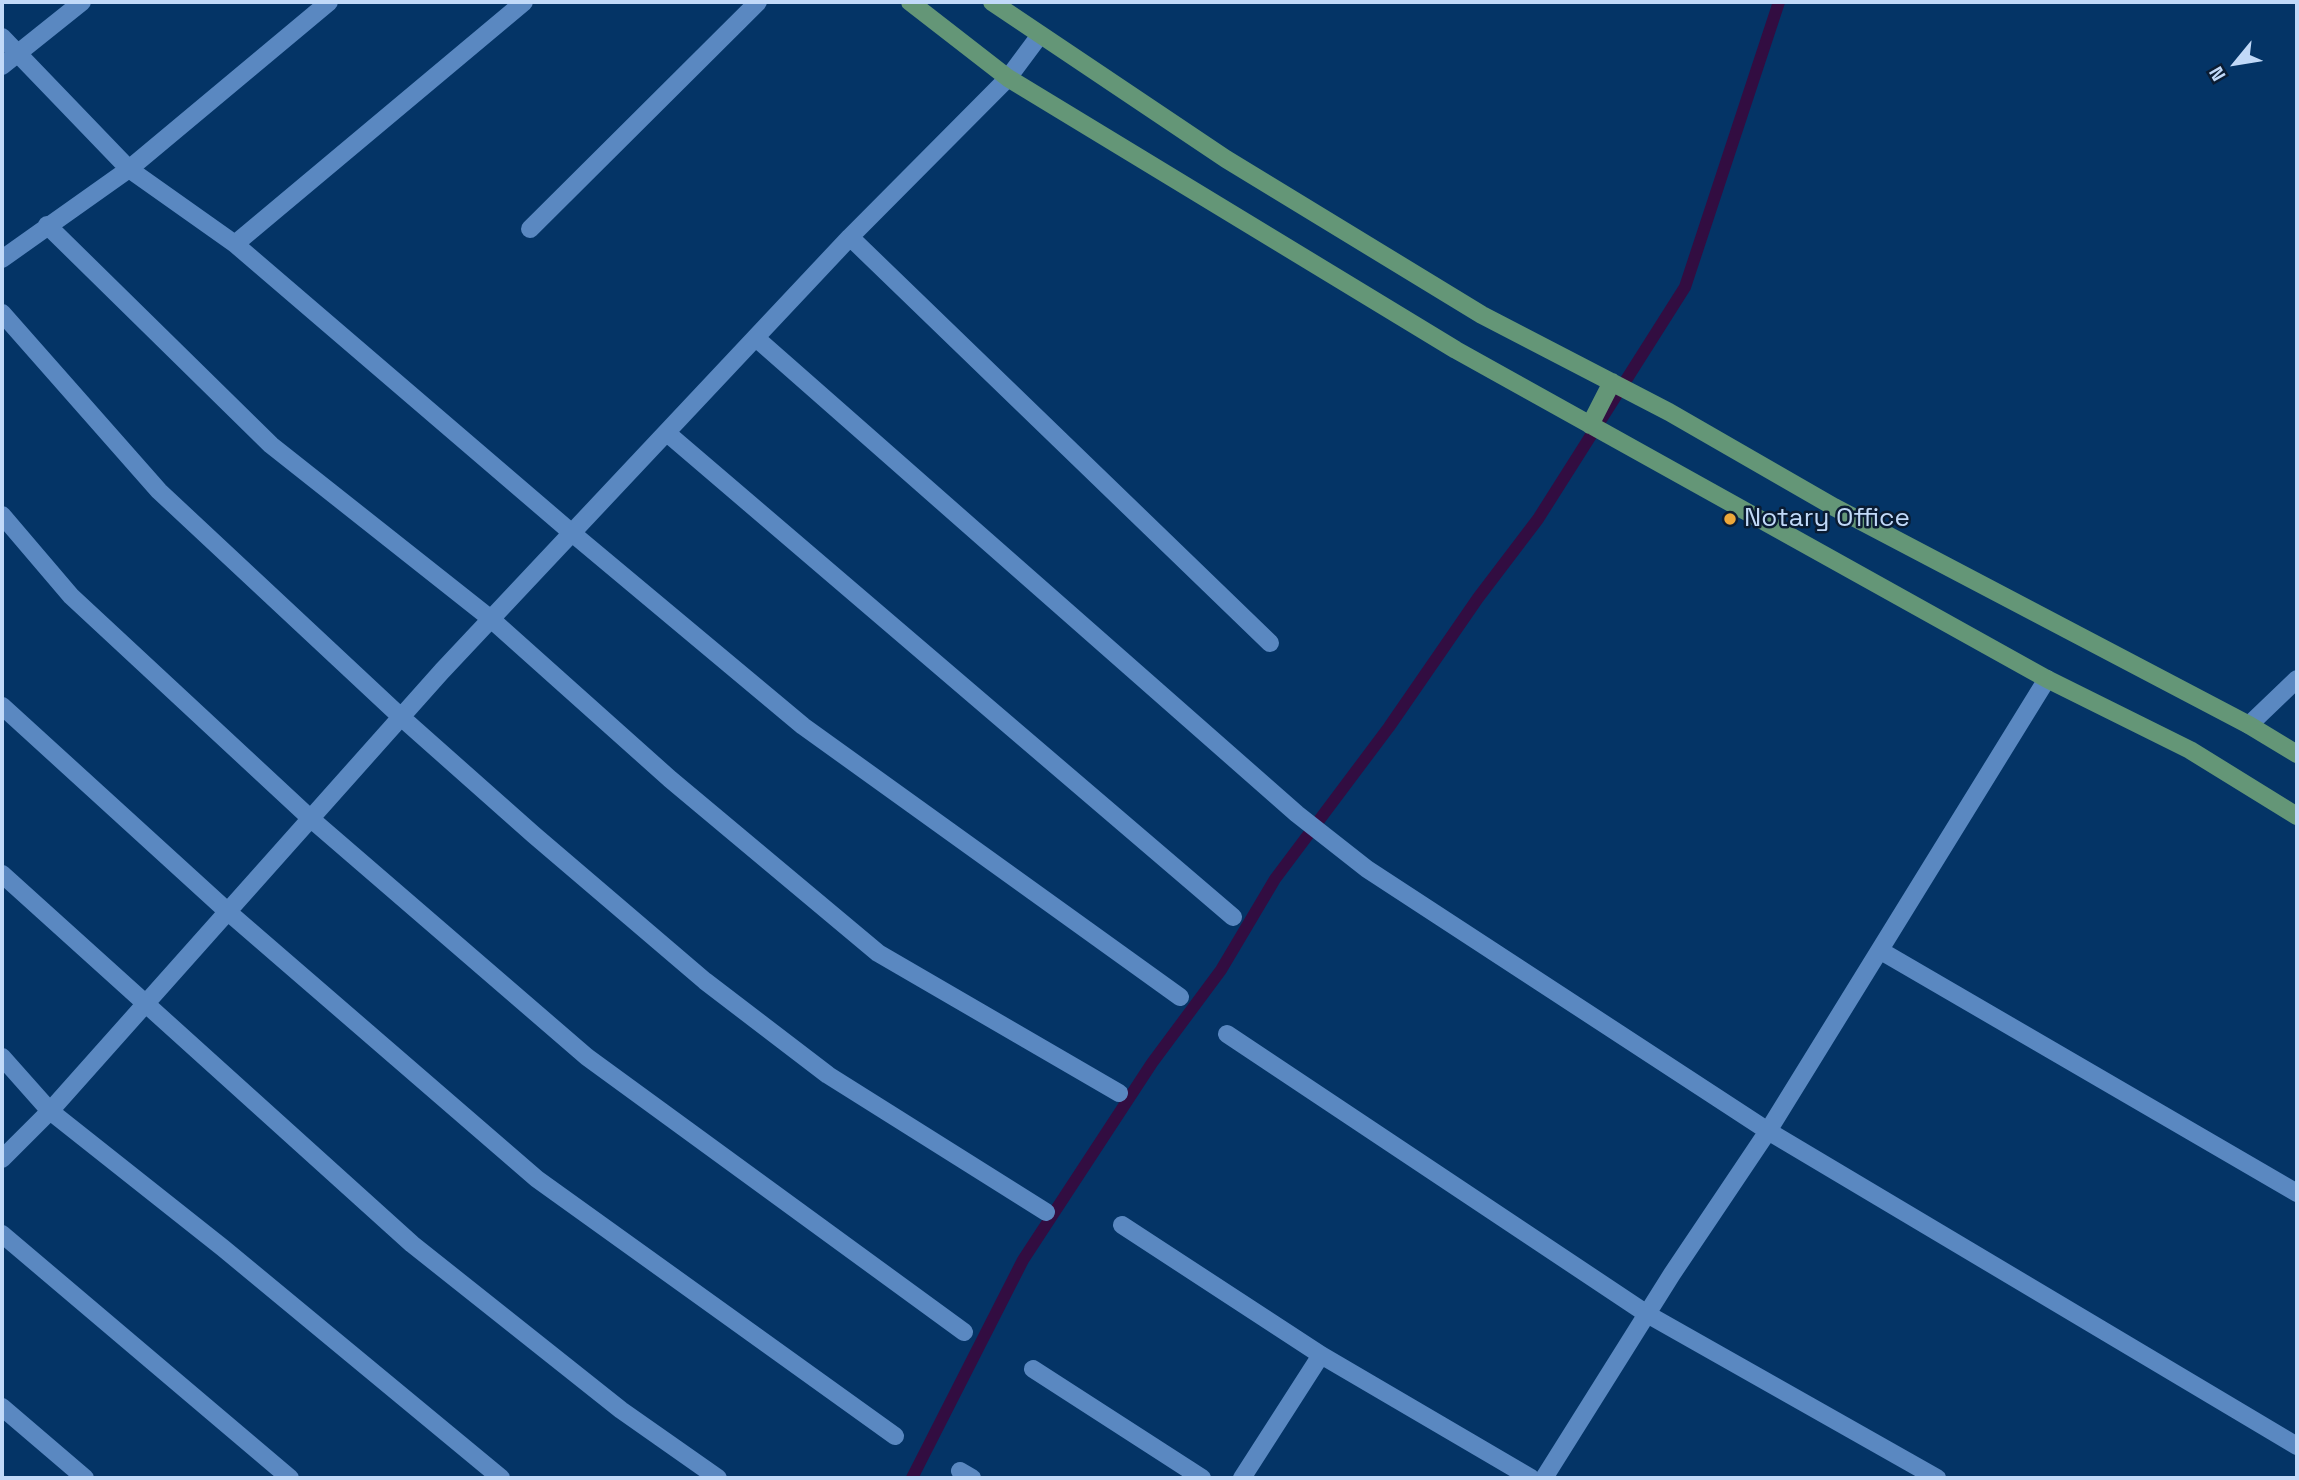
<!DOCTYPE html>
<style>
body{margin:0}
#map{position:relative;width:2299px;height:1480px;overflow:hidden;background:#043466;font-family:"Space Grotesk",sans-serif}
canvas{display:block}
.frame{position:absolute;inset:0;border:4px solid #c1d9f8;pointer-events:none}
.north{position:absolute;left:2201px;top:28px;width:70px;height:70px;-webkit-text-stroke:5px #0a1c33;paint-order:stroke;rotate:240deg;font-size:19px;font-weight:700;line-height:28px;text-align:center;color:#c1d9f8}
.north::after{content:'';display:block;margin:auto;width:24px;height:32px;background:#c1d9f8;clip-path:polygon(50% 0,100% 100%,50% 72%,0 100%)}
</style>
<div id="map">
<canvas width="2299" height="1480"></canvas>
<div class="frame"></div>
<div class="north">N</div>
</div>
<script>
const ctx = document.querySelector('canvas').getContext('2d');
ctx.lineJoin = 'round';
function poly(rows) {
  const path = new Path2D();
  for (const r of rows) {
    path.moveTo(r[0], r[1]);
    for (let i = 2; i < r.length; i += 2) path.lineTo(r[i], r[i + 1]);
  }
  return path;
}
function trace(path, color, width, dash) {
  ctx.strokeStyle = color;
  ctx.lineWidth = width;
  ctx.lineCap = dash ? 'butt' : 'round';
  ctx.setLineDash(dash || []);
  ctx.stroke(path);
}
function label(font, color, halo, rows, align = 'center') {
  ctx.font = font + ' "Space Grotesk",sans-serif';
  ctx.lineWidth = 5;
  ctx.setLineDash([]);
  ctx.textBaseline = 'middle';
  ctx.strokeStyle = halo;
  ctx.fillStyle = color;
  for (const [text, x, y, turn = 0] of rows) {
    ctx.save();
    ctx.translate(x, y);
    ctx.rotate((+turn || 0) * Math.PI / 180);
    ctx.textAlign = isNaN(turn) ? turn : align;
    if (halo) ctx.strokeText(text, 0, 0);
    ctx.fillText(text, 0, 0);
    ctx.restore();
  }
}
trace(poly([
 [912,1478,1023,1260,1152,1063,1221,970,1275,879,1389,727,1478,598,1538,519,1685,287,1779,2]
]), '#320d41', 12);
trace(poly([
 [2,37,129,169,235,244,572,533,803,726,1180,997],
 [2,66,82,2],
 [47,225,271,445,491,619,670,779,878,953,1119,1093],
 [530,229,758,2],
 [850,237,1270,643],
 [235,244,524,2],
 [2,259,129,169,329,2],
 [2,313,159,491,401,717,534,835,705,981,828,1075,1046,1212],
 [756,338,1297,814,1367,869,1768,1131,2297,1446],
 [667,433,1233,917],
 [2,515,71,596,310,818,587,1057,964,1332],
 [2,706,227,911,537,1179,895,1436],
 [2249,725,2297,679],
 [2,874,412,1244,621,1410,718,1478],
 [1881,951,2297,1193],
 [1227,1034,1647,1314,1937,1478],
 [2,1057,50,1111,223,1248,501,1478],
 [2,1159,50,1111,442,671,850,237,1008,78,1040,35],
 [1122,1225,1321,1355,1531,1478],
 [2,1234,290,1478],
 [1033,1369,1202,1478],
 [2,1407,85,1478],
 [960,1471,972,1478],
 [1242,1478,1321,1355],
 [1544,1478,1672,1274,1768,1131,2047,679]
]), '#5a88c1', 18);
trace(poly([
 [910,2,1008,78,1456,350,2047,679,2190,750,2297,816],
 [992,2,1226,159,1482,315,1669,412,1834,507,2249,725,2297,754],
 [1590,425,1612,382]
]), '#649677', 18);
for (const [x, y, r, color] of [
 [1730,519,7,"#eda83b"]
]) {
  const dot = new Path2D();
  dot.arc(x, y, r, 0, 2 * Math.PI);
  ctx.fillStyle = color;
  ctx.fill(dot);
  trace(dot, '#0a1c33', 2.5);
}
label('26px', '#c1d9f8', '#0a1c33', [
 ["Notary Office",1744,519]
], 'left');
</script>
